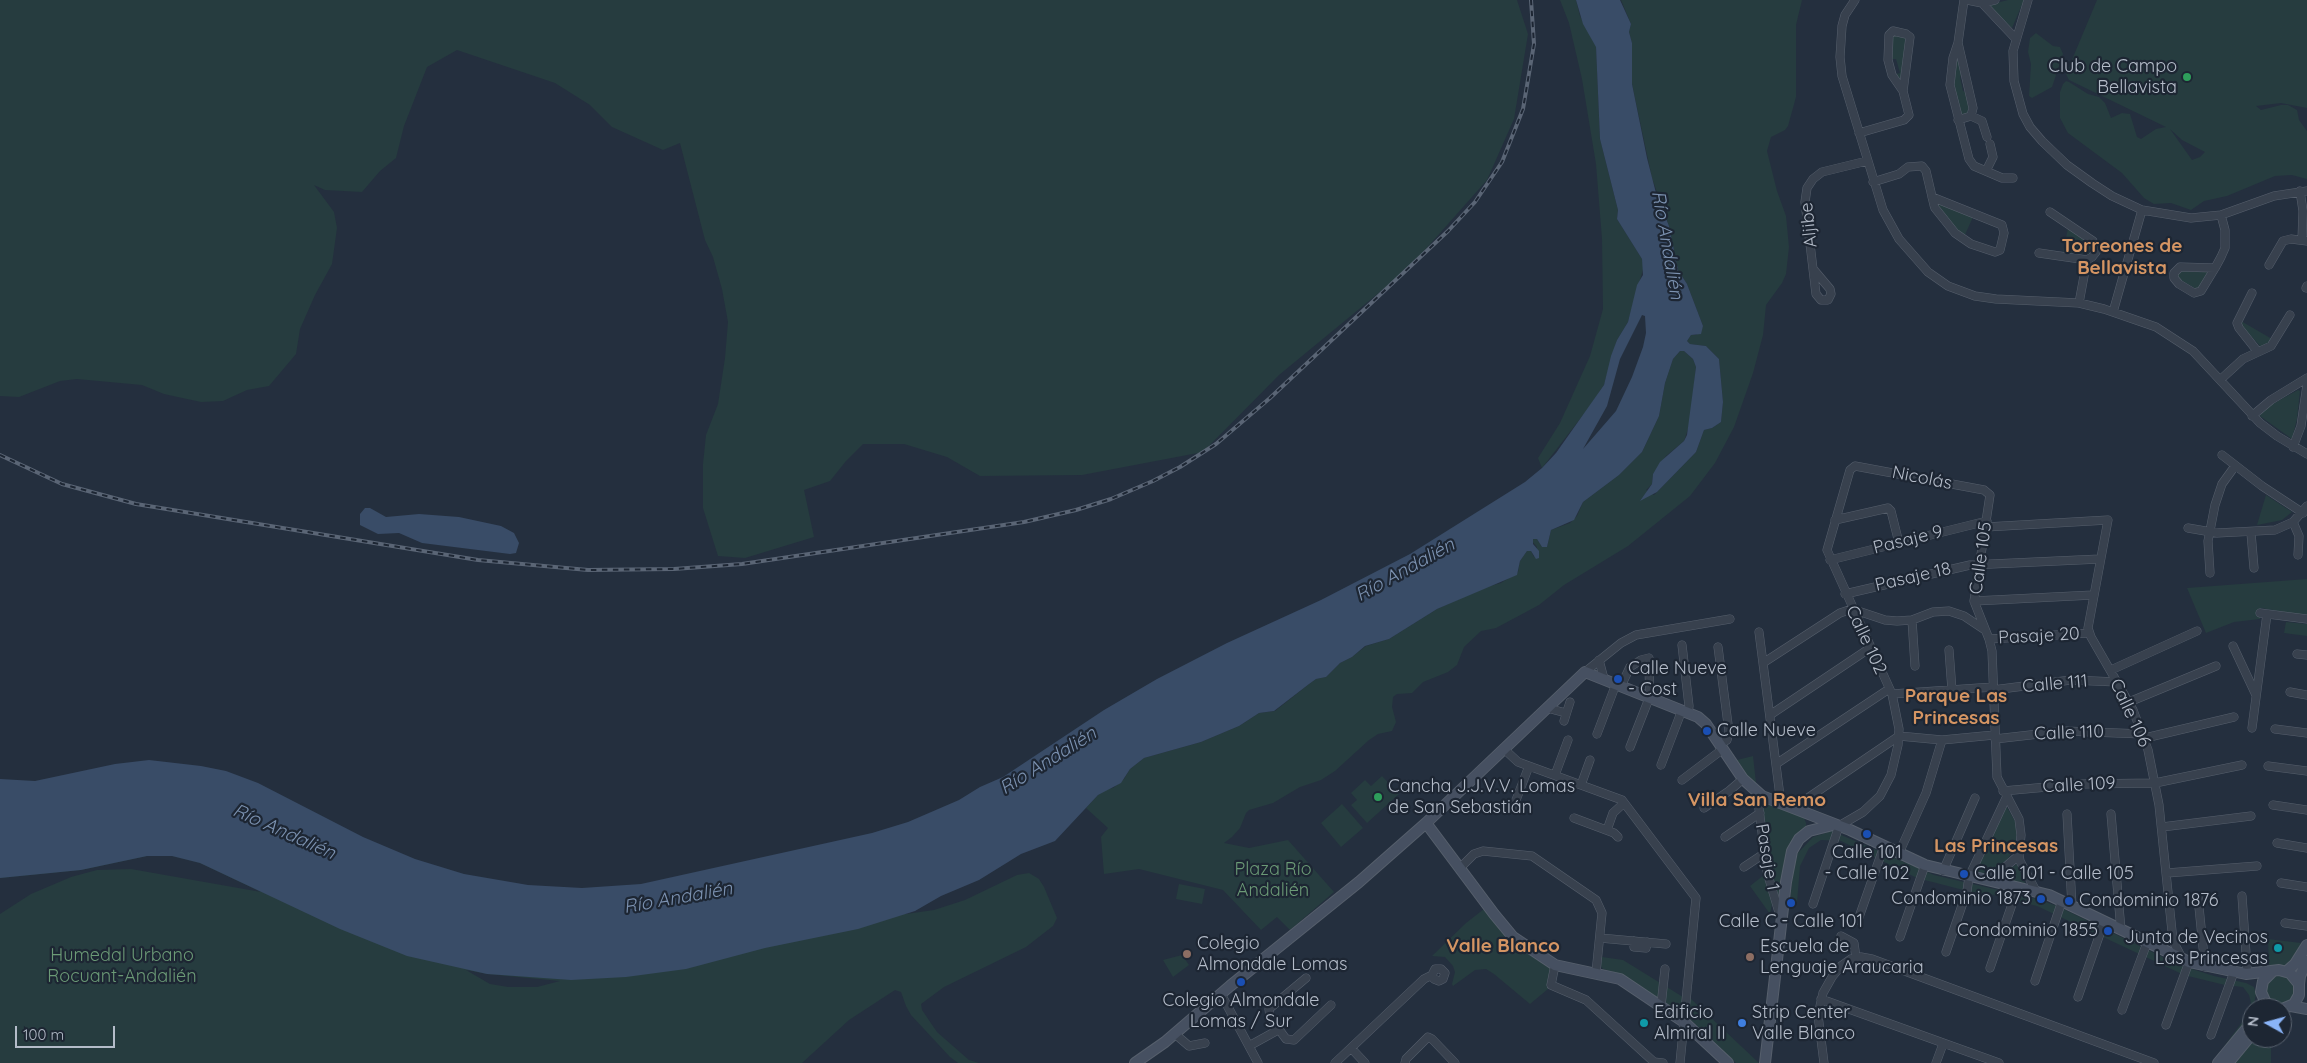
<!DOCTYPE html>
<meta charset="utf-8">
<style>
body{margin:0}
#map{position:relative;width:2307px;height:1063px;overflow:hidden;background:#242f3e;font-family:Quicksand,sans-serif}
canvas{display:block}
.north{position:absolute;left:2242px;top:998px;width:50px;height:50px;box-sizing:border-box;background:#1d2633;border:1px solid #59626f;border-radius:50%;rotate:277deg;font-size:14px;font-weight:700;line-height:20px;text-align:center;color:#b4bcc9}
.north::after{content:'';display:block;margin:auto;width:18px;height:22px;background:#8ab4f8;clip-path:polygon(50% 0,100% 100%,50% 72%,0 100%)}
.scale{position:absolute;left:15px;top:1026px;width:100px;height:22px;box-sizing:border-box;border:2px solid #b4bcc9;border-top:0;padding-left:6px;font-size:15px;line-height:18px;white-space:nowrap;color:#b4bcc9;-webkit-text-stroke:4px #1d2633;paint-order:stroke}
</style>
<div id="map">
<canvas width="2307" height="1063"></canvas>
<div class="north">N</div>
<div class="scale">100 m</div>
</div>
<script>
const ctx = document.querySelector('canvas').getContext('2d');
ctx.lineJoin = 'round';
function fill(path, color) {
  ctx.fillStyle = color;
  ctx.fill(path, 'evenodd');
}
function poly(rows) {
  const path = new Path2D();
  for (const r of rows) {
    if (r.length === 3) {
      path.moveTo(r[0] + r[2], r[1]);
      path.arc(r[0], r[1], r[2], 0, 2 * Math.PI);
      continue;
    }
    path.moveTo(r[0], r[1]);
    for (let i = 2; i < r.length; i += 2) path.lineTo(r[i], r[i + 1]);
  }
  return path;
}
function trace(path, color, width, dash) {
  ctx.strokeStyle = color;
  ctx.lineWidth = width;
  ctx.lineCap = dash ? 'butt' : 'round';
  ctx.setLineDash(dash || []);
  ctx.stroke(path);
}
function label(font, color, halo, rows, align = 'center') {
  ctx.font = font + ' Quicksand,sans-serif';
  ctx.lineWidth = 4.5;
  ctx.setLineDash([]);
  ctx.textBaseline = 'middle';
  ctx.strokeStyle = halo;
  ctx.fillStyle = color;
  for (const [text, x, y, turn = 0] of rows) {
    ctx.save();
    ctx.translate(x, y);
    ctx.rotate((+turn || 0) * Math.PI / 180);
    ctx.textAlign = isNaN(turn) ? turn : align;
    if (halo) ctx.strokeText(text, 0, 0);
    ctx.fillText(text, 0, 0);
    ctx.restore();
  }
}
fill(poly([
 [0,0,1517,0,1528,34,1514,119,1487,180,1409,268,1279,375,1203,452,1082,475,980,476,947,457,904,444,863,444,846,461,830,481,804,490,814,537,745,558,718,556,703,508,703,464,706,435,718,404,725,358,728,322,722,289,713,257,705,240,680,143,663,150,612,127,590,105,555,83,457,50,427,67,404,126,396,158,380,171,362,192,325,190,314,185,334,212,337,228,332,264,315,295,300,329,296,354,269,386,247,390,223,401,201,402,164,394,142,385,77,379,60,381,19,397,0,396],
 [1560,0,1576,0,1580,16,1596,46,1600,139,1618,210,1617,219,1642,259,1644,266,1628,322,1617,340,1604,385,1590,406,1542,468,1538,458,1560,423,1590,356,1603,309,1602,239,1596,164,1582,79,1569,23],
 [1621,0,1802,0,1796,25,1796,97,1788,126,1785,130,1771,137,1767,151,1777,191,1786,216,1789,247,1786,274,1782,283,1766,305,1763,335,1753,373,1734,427,1715,463,1690,496,1628,546,1564,585,1539,605,1496,628,1481,631,1464,647,1457,665,1448,672,1423,682,1412,693,1397,694,1393,697,1392,707,1396,722,1392,731,1378,734,1369,740,1335,771,1321,780,1300,787,1273,803,1249,810,1246,813,1240,828,1232,837,1224,843,1249,848,1288,840,1334,892,1290,930,1277,917,1261,930,1223,890,1139,869,1104,874,1101,837,1108,828,1086,808,1098,795,1105,789,1113,788,1124,779,1130,769,1144,758,1201,742,1239,726,1259,713,1275,711,1309,684,1316,679,1326,677,1340,663,1352,657,1366,646,1389,639,1437,609,1483,588,1501,583,1518,572,1520,561,1527,551,1531,551,1534,557,1537,547,1532,541,1533,539,1537,539,1542,547,1547,547,1551,530,1570,523,1577,516,1583,502,1619,475,1642,452,1659,416,1665,383,1673,359,1680,351,1684,351,1693,359,1696,367,1690,423,1684,441,1666,456,1653,474,1652,484,1646,490,1654,495,1657,492,1696,452,1704,430,1712,428,1721,422,1723,402,1719,359,1706,346,1690,344,1687,341,1691,335,1696,335,1703,326,1687,284,1678,270,1669,226,1652,178,1632,84,1632,43,1629,32,1631,24],
 [2008,0,2024,0,2012,28,1990,7,1992,4],
 [2097,0,2307,0,2307,108,2281,103,2256,106,2261,110,2281,105,2288,105,2297,110,2299,120,2307,131,2307,179,2292,175,2275,176,2227,196,2204,201,2191,210,2171,203,2154,204,2144,198,2122,173,2068,133,2060,118,2060,92,2063,84,2066,81,2069,82,2088,94,2099,97,2105,103,2111,118,2122,113,2130,114,2137,137,2141,139,2156,129,2166,127,2069,80,2066,74],
 [2170,129,2182,140,2205,152,2200,157,2192,160],
 [2036,33,2053,46,2060,47,2063,54,2052,87,2032,98,2029,96,2031,64,2028,52,2030,38],
 [1892,34,1907,36,1901,82,1896,74,1900,73,1896,59,1890,59],
 [1957,53,1963,73,1960,77,1963,91,1968,93,1970,113,1962,115,1960,114,1951,86],
 [1938,202,1973,217,1964,237,1937,208],
 [2068,228,2092,244,2088,254,2063,252],
 [2207,270,2208,273,2198,290,2179,279,2177,276,2180,271],
 [2241,321,2272,339,2268,344,2261,347,2241,325],
 [2298,390,2300,391,2297,419,2292,439,2260,416,2261,412,2269,406],
 [2266,495,2292,512,2282,520,2257,525],
 [2307,579,2307,616,2261,608,2260,619,2234,622,2206,633,2187,588],
 [2286,622,2307,624,2307,636,2284,633],
 [1753,756,1757,792,1733,761],
 [1382,776,1399,794,1367,823,1351,805,1357,800,1351,793,1365,780,1371,786],
 [1761,801,1804,818,1806,823,1806,827,1799,833,1780,909,1772,884],
 [1342,804,1363,828,1341,847,1321,823],
 [2005,804,2016,823,2017,836,2014,849,2007,860,1991,872,1973,874],
 [1832,831,1934,875,2037,899,2057,906,2179,965,2214,976,2246,983,2254,987,2256,994,2252,1015,2227,1046,2225,1045,2249,1013,2251,1003,2249,995,2243,987,2225,985,2184,975,2037,906,1990,894,1971,892,1917,878,1841,841,1821,840,1809,848,1800,866,1797,903,1790,900,1794,864,1798,853,1813,837],
 [114,842,291,873,883,907,906,914,934,910,965,900,1017,875,1029,873,1039,879,1044,887,1057,918,1053,926,1026,947,944,987,921,1004,922,1010,937,1032,969,1060,979,1063,958,1063,950,1057,911,1015,906,1006,901,992,895,990,849,1020,802,1063,0,1063,0,914,31,894,71,877,97,870,131,869,261,892,200,863,172,856,147,856,81,870,0,878],
 [466,970,487,974,560,981,537,987,508,987,490,984],
 [2017,864,2026,885,1995,879],
 [1764,875,1772,904,1770,914,1750,886],
 [1179,884,1205,889,1202,904,1176,899],
 [1484,909,1509,941,1551,969,1548,989,1530,1004,1494,974,1486,969,1475,970,1453,986,1452,984,1455,972,1453,966,1445,957,1432,956,1466,923],
 [2268,939,2301,943,2290,966,2273,969,2269,965],
 [1182,955,1189,965,1173,977,1163,960],
 [1602,957,1623,960,1683,997,1680,1008,1673,1009,1620,974,1603,969,1601,966],
 [2280,990,14],
 [1690,998,1759,1063,1736,1063,1690,1019,1688,1015],
 [2250,1043,2271,1046,2271,1063,2234,1063]
]), '#263c3f');
fill(poly([
 [1576,0,1620,0,1631,24,1629,32,1632,43,1632,84,1647,158,1656,193,1669,226,1678,270,1687,284,1703,326,1701,334,1691,335,1687,341,1690,344,1706,346,1719,359,1723,402,1721,422,1712,428,1704,430,1696,452,1657,492,1640,501,1652,484,1653,474,1660,462,1684,441,1687,435,1696,367,1693,359,1684,351,1680,351,1673,359,1665,383,1659,416,1642,452,1619,475,1583,502,1574,520,1551,530,1547,547,1542,547,1537,539,1533,539,1533,544,1539,551,1539,558,1536,559,1531,551,1527,551,1520,561,1517,575,1437,609,1389,639,1365,646,1352,657,1340,663,1326,677,1316,679,1309,684,1274,711,1259,713,1239,726,1201,742,1144,758,1130,769,1121,783,1098,795,1055,841,1021,854,979,880,941,896,915,911,858,929,765,948,686,969,626,977,571,980,487,974,407,956,340,929,200,863,172,856,147,856,81,870,0,878,0,779,35,781,115,764,149,760,201,766,226,771,258,783,363,837,415,859,464,874,528,885,582,888,641,884,872,833,908,822,959,800,980,787,1003,777,1104,710,1157,679,1227,643,1321,600,1410,554,1525,482,1542,468,1556,453,1604,385,1611,356,1617,340,1628,322,1637,285,1643,275,1642,259,1617,219,1618,210,1600,139,1596,47,1583,24],
 [1642,315,1645,316,1646,333,1643,347,1632,377,1616,411,1583,449,1607,406,1620,359],
 [365,508,370,508,386,517,419,514,459,517,501,526,514,533,519,543,516,553,510,554,422,543,399,533,378,534,360,525,360,514]
]), '#394c67');
const street = poly([
 [1855,0,1845,15,1842,26,1840,57,1842,76,1883,210,1899,239,1928,272,1948,286,1975,296,1996,299,2079,303,2104,309,2156,327,2193,351,2260,423,2277,436,2307,454],
 [1964,0,1958,43,1953,58,1950,85,1969,159,1974,166,2002,178,2013,178],
 [1967,0,1982,3,1995,0],
 [2028,0,2013,51,2014,81,2023,114,2030,127,2042,141,2067,165,2092,183,2112,196,2142,210,2191,218,2221,215,2274,196,2307,191],
 [1982,3,2015,38],
 [1958,43,1973,108,1971,116],
 [1958,120,1971,116,1982,121,1987,137],
 [1859,133,1904,120,1909,115,1903,91,1892,75,1888,60,1889,35,1893,31,1906,34,1910,37,1903,91],
 [1986,171,1993,157,1990,144],
 [1873,182,1899,174,1908,167,1922,166,1926,171,1934,205,1935,208,1955,233,1971,244,1995,252,2000,250,2004,233,2002,225,1932,197],
 [2300,191,2303,211,2302,240],
 [2039,253,2087,260,2092,257,2096,252,2093,241,2050,212],
 [2269,265,2283,241,2291,239,2307,241],
 [2215,268,2180,267,2174,273,2174,278,2179,284,2194,293,2201,291,2215,268,2221,257,2225,248,2225,230,2221,215],
 [1814,270,1830,289,1831,294,1828,300,1821,300,1816,294,1805,202,1807,188,1813,179,1822,172,1867,161],
 [2306,288,2307,286],
 [2252,293,2237,323,2239,328,2258,352],
 [2079,303,2087,260],
 [2113,312,2142,210],
 [2220,380,2243,359,2271,346,2290,315],
 [2252,416,2271,400,2307,378],
 [2293,447,2301,426,2307,385],
 [2222,455,2262,486,2303,513],
 [1835,520,1888,508,1891,511,1899,543],
 [2293,522,2299,536,2298,555],
 [1986,527,2108,520,2088,628,2091,637,2133,710,2148,750,2159,805,2173,941,2182,958],
 [2188,528,2217,533,2275,530,2293,522,2307,506],
 [2251,533,2254,568],
 [1830,560,1987,521],
 [2210,573,2208,541,2215,505,2222,484,2235,466],
 [1845,594,1970,565,2100,559],
 [1974,601,2093,595],
 [2260,613,2307,619],
 [1912,620,1915,666],
 [1759,632,1781,804],
 [1989,639,2089,633],
 [1682,645,1689,706,1688,713],
 [2233,646,2256,695],
 [1718,647,1729,732,1727,740,1720,744],
 [1949,650,1952,690],
 [2297,654,2307,655],
 [1599,660,1604,679],
 [1763,663,1840,613,1852,609,1885,620,1897,621,1912,620,1933,612,1949,611,1964,616,1985,630],
 [2111,670,2197,631],
 [1585,672,1621,643,1636,635,1730,619],
 [1621,686,1630,667,1641,660,1649,658],
 [1993,690,2071,680,2117,682],
 [2290,692,2307,695],
 [1892,694,1993,687],
 [2129,702,2216,666],
 [1547,708,1566,713],
 [1770,715,1870,648],
 [1564,721,1570,702],
 [2252,728,2267,614],
 [2275,729,2307,733],
 [1597,734,1616,684],
 [2145,738,2234,717],
 [1995,739,2065,731,2143,734],
 [1630,747,1650,696,1649,670],
 [1504,749,1518,762,1622,800,1696,898,1680,1063],
 [1776,764,1889,689],
 [1661,765,1682,710],
 [2268,766,2307,771],
 [1555,775,1568,740],
 [1682,780,1723,749],
 [1581,785,1590,760],
 [2003,791,2080,784,2155,783,2242,765],
 [1757,793,1767,872,1781,919],
 [2273,805,2307,810],
 [1513,808,1529,766],
 [1704,808,1729,791,1743,779],
 [1793,808,1899,736,1942,740,1994,735],
 [2067,814,2072,906],
 [2111,814,2121,930],
 [1574,818,1614,833,1618,837],
 [2162,827,2251,816],
 [1607,830,1613,813,1624,803],
 [1725,837,1760,813],
 [2277,843,2307,848],
 [1899,853,1926,793,1942,740],
 [1744,867,1765,853],
 [1460,868,1474,854,1483,851,1532,856,1596,900,1602,913,1596,973],
 [1943,871,1975,798],
 [2167,873,2257,866],
 [1985,879,2003,869,2019,855],
 [2281,883,2307,887],
 [2242,896,2247,968,2246,974],
 [2198,897,2205,967],
 [1813,904,1839,826,1863,812,1880,796,1891,775,1898,745,1899,729,1892,694,1827,550,1850,470,1855,466,1984,490,1990,495,1974,601,1989,639,1992,651,1997,777,2019,819,2021,835,2019,855,2020,861,2036,891],
 [1858,920,1884,846],
 [2285,923,2307,926],
 [1841,936,1854,943,1856,958],
 [1900,937,1925,865],
 [1600,938,1666,944],
 [1634,941,1634,947,1646,948,1647,942],
 [1946,952,1967,891,1969,877,2007,796],
 [1555,965,1551,985,1586,1000,1654,1062,1663,1063],
 [1990,968,2018,887],
 [1306,978,1269,1009,1270,1017,1286,1039,1294,1040,1331,1005],
 [2035,981,2062,901],
 [1221,994,1258,1063],
 [2078,997,2104,922],
 [1821,999,1999,1063],
 [1661,1006,1665,969],
 [2122,1010,2147,943],
 [2166,1025,2189,962],
 [1175,1034,1189,1046,1205,1043],
 [2211,1035,2234,972],
 [1249,1046,1278,1030],
 [1351,1048,1365,1063],
 [1335,1063,1424,979,1432,975,1435,969,1441,969,1445,973,1443,979,1439,981,1434,979,1432,975],
 [1405,1063,1406,1059,1428,1037,1432,1039,1455,1063],
 [1824,1063,1818,1015,1823,993,1832,977,1841,966,1851,959,1861,957,1872,959,2154,1063],
 [1936,1063,1943,1044]
]);
const secondary = poly([
 [1426,823,1494,914,1513,937,1555,965,1620,979,1684,1022,1728,1063],
 [2287,971,2295,964,2307,945],
 [2272,972,2263,981,2261,992,2266,1003,2274,1008],
 [2299,984,2300,976,2307,961],
 [2291,1006,2307,1009],
 [1135,1063,1165,1042,1230,986,1359,882,1426,823,1585,672,1698,717,1706,724,1743,779,1762,796,1850,830,1925,865,2049,895,2189,962,2246,974,2279,970,2290,973,2299,984,2299,995,2294,1004,2282,1009],
 [1765,1063,1786,882,1792,851,1799,839,1809,831,1833,825],
 [2218,1063,2252,1022],
 [2228,1063,2252,1034]
]);
trace(street, '#565f6c', 9);
trace(secondary, '#565f6c', 12);
trace(street, '#38414e', 8);
trace(secondary, '#465061', 10);
const rail = poly([
 [0,455,62,484,136,504,478,560,588,570,674,569,742,564,1024,522,1076,510,1111,499,1153,481,1180,467,1216,444,1270,398,1448,231,1475,202,1502,162,1523,109,1534,44,1531,0]
]);
trace(rail, '#5a6575', 4);
trace(rail, '#1d2633', 2, [5.5]);
for (const [x, y, r, color] of [
 [2187,77,5,"#2e9e5b"],
 [1618,679,5,"#1a4fb4"],
 [1707,731,5,"#1a4fb4"],
 [1378,797,5,"#2e9e5b"],
 [1867,834,5,"#1a4fb4"],
 [1964,874,5,"#1a4fb4"],
 [2041,899,5,"#1a4fb4"],
 [2069,901,5,"#1a4fb4"],
 [1791,903,5,"#1a4fb4"],
 [2108,931,5,"#1a4fb4"],
 [2278,948,5,"#0f9aa8"],
 [1187,954,5,"#8d6e63"],
 [1750,957,5,"#8d6e63"],
 [1241,982,5,"#1a4fb4"],
 [1644,1023,5,"#0f9aa8"],
 [1742,1023,5,"#3f7fe0"]
]) {
  const dot = new Path2D();
  dot.arc(x, y, r, 0, 2 * Math.PI);
  ctx.fillStyle = color;
  ctx.fill(dot);
  trace(dot, '#1d2633', 2);
}
label('18px', '#b4bcc9', '#1d2633', [
 ["Club de Campo",2177,67,"right"],
 ["Bellavista",2177,88,"right"],
 ["Calle Nueve",1628,669],
 ["- Cost",1628,690],
 ["Calle Nueve",1717,731],
 ["Cancha J.J.V.V. Lomas",1388,787],
 ["de San Sebastián",1388,808],
 ["Calle 101",1867,853,"center"],
 ["- Calle 102",1867,874,"center"],
 ["Calle 101 - Calle 105",1974,874],
 ["Condominio 1873",2031,899,"right"],
 ["Condominio 1876",2079,901],
 ["Calle C - Calle 101",1791,922,"center"],
 ["Condominio 1855",2098,931,"right"],
 ["Junta de Vecinos",2268,938,"right"],
 ["Las Princesas",2268,959,"right"],
 ["Colegio",1197,944],
 ["Almondale Lomas",1197,965],
 ["Escuela de",1760,947],
 ["Lenguaje Araucaria",1760,968],
 ["Colegio Almondale",1241,1001,"center"],
 ["Lomas / Sur",1241,1022,"center"],
 ["Edificio",1654,1013],
 ["Almiral II",1654,1034],
 ["Strip Center",1752,1013],
 ["Valle Blanco",1752,1034]
], 'left');
label('18px', '#b4bcc9', '#1d2633', [
 ["Aljibe",1809,225,-96],
 ["Nicolás",1922,478,11],
 ["Pasaje 9",1908,540,-14],
 ["Calle 105",1981,558,-82],
 ["Pasaje 18",1913,577,-13],
 ["Pasaje 20",2039,636,-3],
 ["Calle 102",1866,640,65],
 ["Calle 111",2055,684,-5],
 ["Calle 106",2130,713,65],
 ["Calle 110",2069,733,-2],
 ["Calle 109",2079,785,-3],
 ["Pasaje 1",1767,857,80]
]);
label('18px', '#6b9a76', '#1d2633', [
 ["Plaza Río",1273,870],
 ["Andalién",1273,891],
 ["Humedal Urbano",122,956],
 ["Rocuant-Andalién",122,977]
]);
label('italic 19px', '#7c92b1', '#1d2633', [
 ["Río Andalién",1667,245,80],
 ["Río Andalién",1405,570,-29],
 ["Río Andalién",1048,761,-32],
 ["Río Andalién",284,832,24],
 ["Río Andalién",678,898,-10]
]);
label('bold 19px', '#d59563', '#1d2633', [
 ["Torreones de",2122,246],
 ["Bellavista",2122,268],
 ["Parque Las",1956,696],
 ["Princesas",1956,718],
 ["Villa San Remo",1757,800],
 ["Las Princesas",1996,846],
 ["Valle Blanco",1503,946]
]);
</script>
